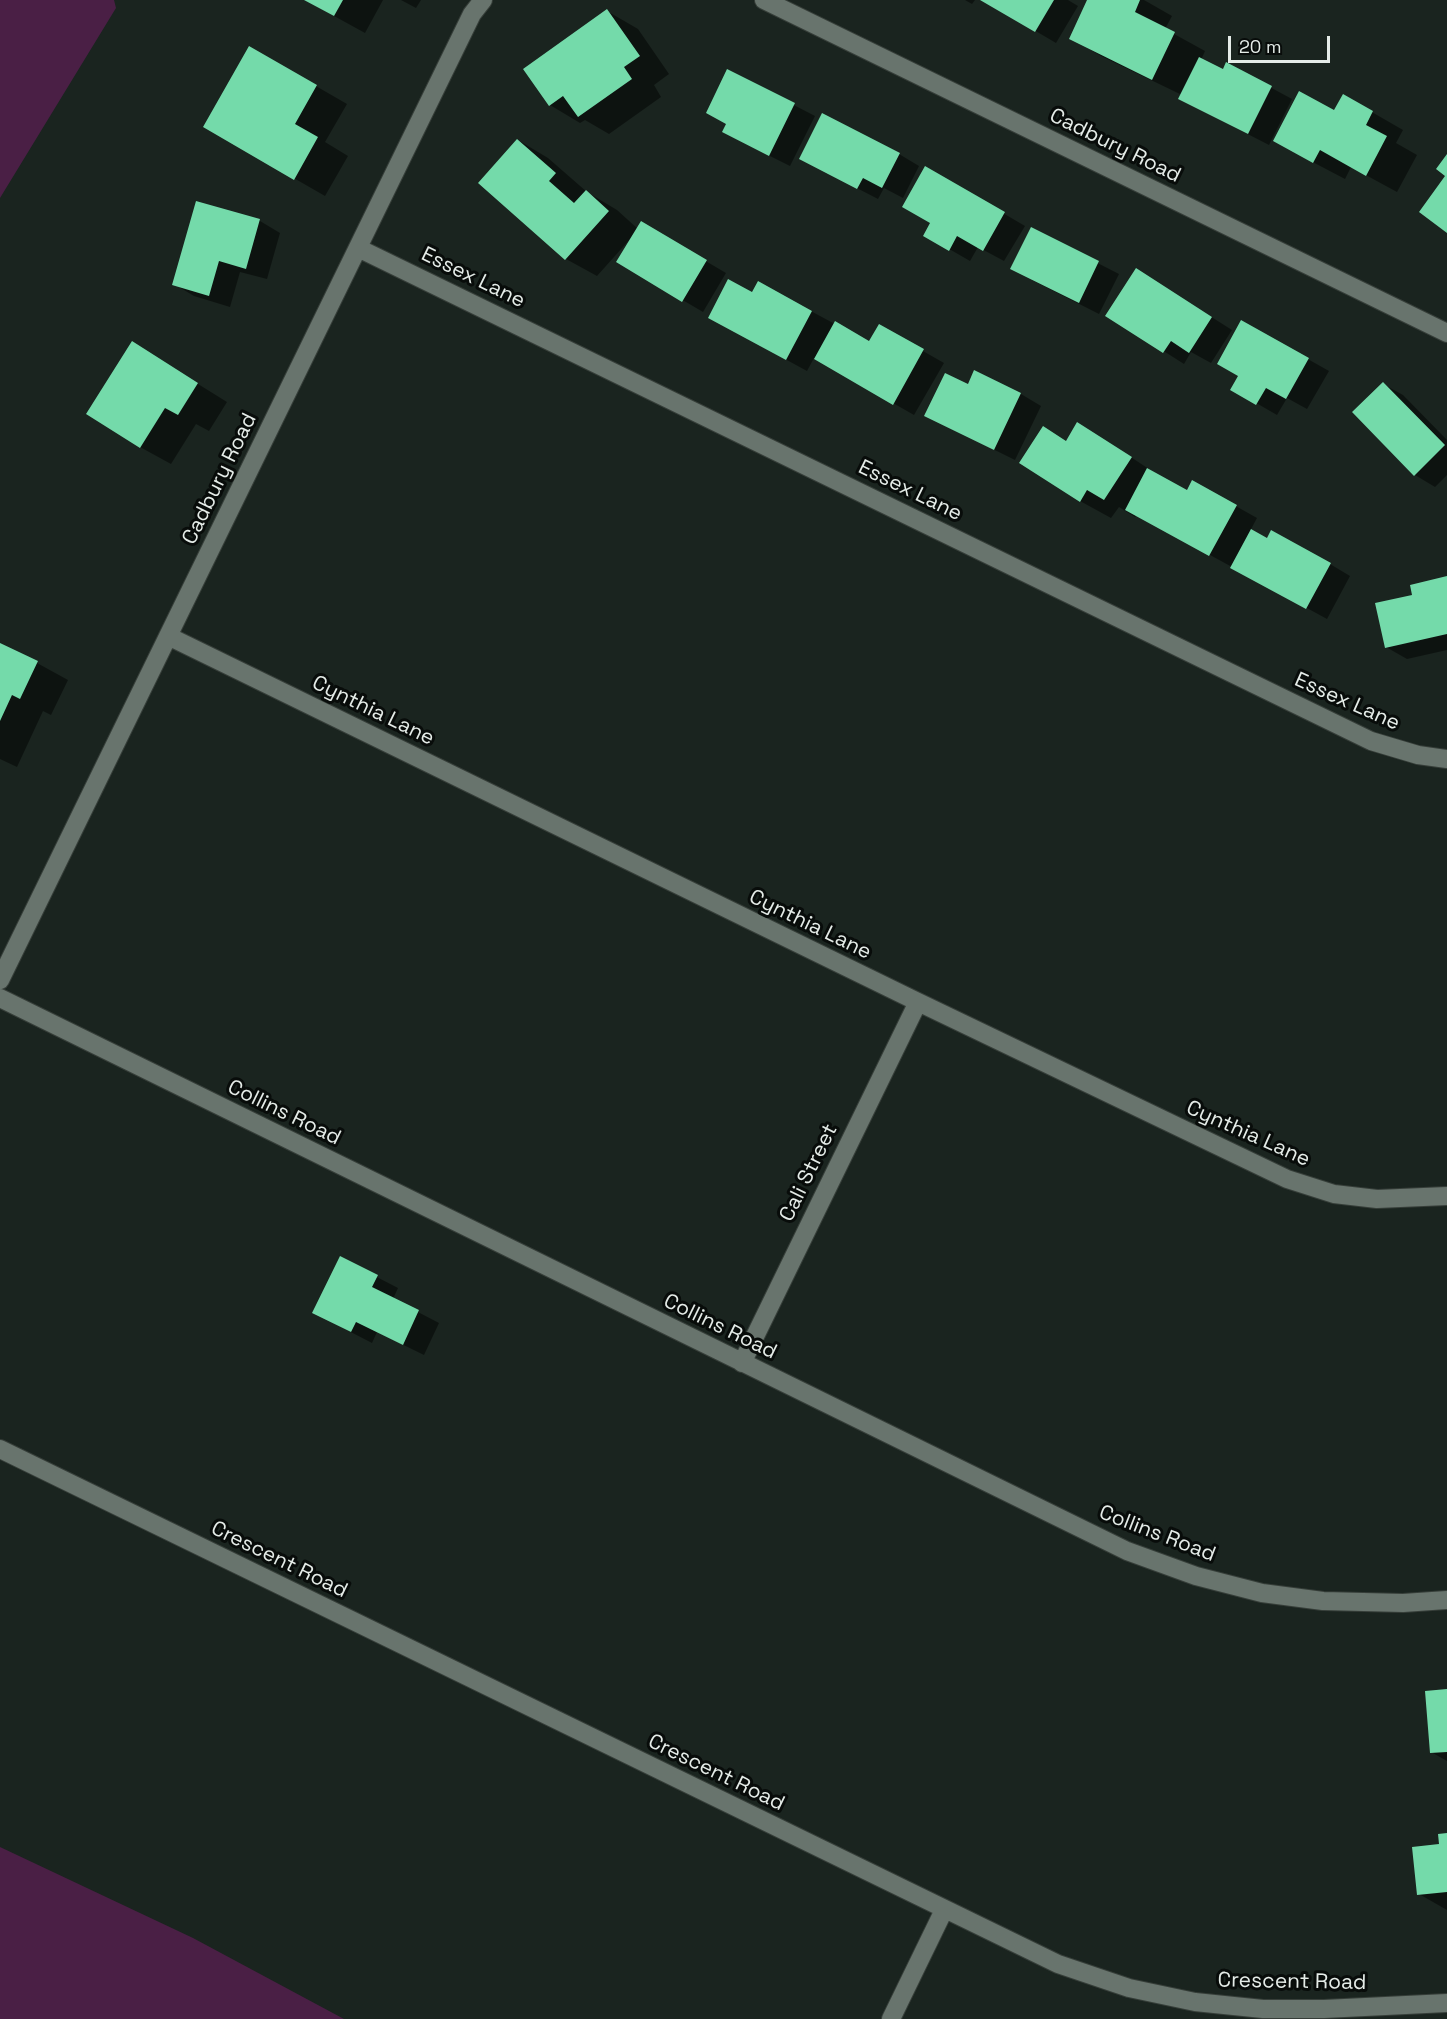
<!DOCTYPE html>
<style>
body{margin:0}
#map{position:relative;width:1447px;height:2019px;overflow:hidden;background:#1a241f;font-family:"Space Grotesk",sans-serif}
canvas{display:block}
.scale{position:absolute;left:1228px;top:36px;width:102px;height:27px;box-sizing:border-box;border:3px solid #e5ece8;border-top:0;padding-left:8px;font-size:18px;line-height:21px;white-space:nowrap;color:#e5ece8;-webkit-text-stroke:4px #080c0a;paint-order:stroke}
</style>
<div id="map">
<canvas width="1447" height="2019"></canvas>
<div class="scale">20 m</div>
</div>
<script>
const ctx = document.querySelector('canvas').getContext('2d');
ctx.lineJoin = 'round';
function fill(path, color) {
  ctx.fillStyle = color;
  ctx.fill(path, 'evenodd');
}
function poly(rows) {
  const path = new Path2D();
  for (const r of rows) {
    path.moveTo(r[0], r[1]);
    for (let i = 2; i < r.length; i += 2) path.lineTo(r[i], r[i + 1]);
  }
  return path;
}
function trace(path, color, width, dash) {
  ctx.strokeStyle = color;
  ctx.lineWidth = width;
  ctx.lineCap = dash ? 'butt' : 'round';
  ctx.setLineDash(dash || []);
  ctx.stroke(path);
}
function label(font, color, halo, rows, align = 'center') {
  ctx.font = font + ' "Space Grotesk",sans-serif';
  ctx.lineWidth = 6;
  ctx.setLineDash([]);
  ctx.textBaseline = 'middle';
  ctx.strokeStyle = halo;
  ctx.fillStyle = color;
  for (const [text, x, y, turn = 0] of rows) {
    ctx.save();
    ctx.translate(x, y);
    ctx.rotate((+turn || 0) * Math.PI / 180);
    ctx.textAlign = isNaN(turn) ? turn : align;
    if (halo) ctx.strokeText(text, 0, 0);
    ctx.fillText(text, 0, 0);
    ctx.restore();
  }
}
fill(poly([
 [0,0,114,0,116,8,0,198],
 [0,1847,193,1938,344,2019,0,2019]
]), '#4a1f45');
fill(poly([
 [305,0,383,0,365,33],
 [401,0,421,0,416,8],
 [965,0,975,0,972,4],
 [983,0,1068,0,1078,6,1056,43],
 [1089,0,1144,0,1172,16,1165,29,1205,51,1201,60,1224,71,1227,64,1292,99,1269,145,1201,110,1180,99,1182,95,1101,56,1071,38],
 [607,11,638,29,669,74,654,85,661,97,609,134,585,120,580,123,550,105],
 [250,48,347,104,325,142,348,156,325,196,205,127],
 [728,71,815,116,790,166,744,143,728,124],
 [1344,96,1403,130,1396,143,1417,155,1397,192,1351,167,1345,179,1305,158],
 [518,140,548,158,587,192,617,210,638,229,641,223,726,273,703,312,618,262,632,239,631,238,597,276,566,259,480,183],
 [899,154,919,166,903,198,884,188,878,199,822,170],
 [926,168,1025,226,1004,261,978,247,970,261,925,235,932,222],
 [197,203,260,221,280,233,267,279,240,272,230,307,194,296,174,284],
 [1031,229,1119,274,1099,314,1032,280],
 [1137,270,1232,330,1211,363,1191,352,1184,364,1107,315],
 [759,283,870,343,879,326,944,363,914,415,814,358,807,371,730,329],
 [1242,322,1329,371,1307,409,1287,398,1277,415,1232,389,1240,375],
 [132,343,227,402,209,431,196,424,171,464,140,447],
 [1383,384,1403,395,1447,440,1447,475,1435,487,1415,475],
 [968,386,1021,394,1041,406,1015,460,926,416],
 [1067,442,1108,442,1161,477,1187,492,1193,482,1257,518,1250,531,1268,540,1330,564,1350,576,1327,619,1137,515,1135,517,1119,507,1111,518,1080,501],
 [1447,578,1447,650,1407,659,1386,647,1414,596],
 [0,645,37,663,68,680,51,715,43,711,17,767,0,759],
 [340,1258,398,1288,393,1299,439,1323,424,1355,377,1332,372,1343,314,1313],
 [1447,1691,1447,1761,1431,1752],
 [1447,1835,1447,1910,1419,1894]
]), '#0007');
fill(poly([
 [304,0,343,0,334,16],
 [980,0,1054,0,1035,32],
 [1087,0,1140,0,1135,12,1175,32,1152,80,1069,39],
 [607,9,640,56,624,67,632,79,578,117,563,96,549,106,523,69],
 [249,46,317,85,295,124,318,137,294,180,203,127],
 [1199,57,1223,69,1226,62,1272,86,1248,134,1178,99],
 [727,69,795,103,769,156,722,132,726,124,706,113],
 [1299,91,1334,110,1343,94,1373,111,1366,125,1387,136,1366,176,1320,150,1313,163,1273,141],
 [822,113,900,153,882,188,863,178,857,189,799,159],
 [517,139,556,173,549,181,574,203,586,190,609,211,565,260,478,183],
 [1447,154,1447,233,1419,212,1445,176,1436,169],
 [925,166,1005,212,983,251,957,236,949,251,923,236,930,223,902,207],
 [196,201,260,219,246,269,219,261,209,296,172,285],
 [641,221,707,260,682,302,616,262],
 [1031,227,1099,261,1079,303,1010,269],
 [1136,268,1212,317,1189,353,1171,341,1163,353,1105,316],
 [728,279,752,292,758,281,812,311,786,360,708,318],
 [1241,320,1309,358,1286,399,1266,388,1256,405,1230,390,1238,376,1217,364],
 [835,321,869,341,879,324,924,349,893,405,814,359],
 [132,341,198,383,178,415,165,408,140,448,86,414],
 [974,370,1021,393,994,450,924,416,945,373,968,384],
 [1383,382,1445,445,1414,476,1352,412],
 [1077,422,1132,457,1104,500,1087,490,1080,502,1019,463,1043,426,1066,441],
 [1147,468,1187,490,1192,480,1237,505,1209,556,1125,510],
 [1251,529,1267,538,1271,530,1331,563,1306,609,1230,568],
 [1447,576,1447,634,1385,648,1375,603,1412,595,1410,585],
 [0,643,38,661,20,699,12,695,0,721],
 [340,1256,378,1275,372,1287,419,1310,403,1345,356,1322,351,1332,312,1313],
 [1447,1689,1447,1752,1430,1753,1425,1691],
 [1447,1833,1447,1892,1417,1895,1412,1847,1439,1844,1438,1834]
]), '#74daaa');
const street = poly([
 [764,0,1447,333],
 [358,248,1371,741,1418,755,1447,759],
 [168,636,918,1002,1287,1179,1334,1194,1377,1199,1447,1196],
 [0,980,472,14,483,0],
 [0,998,1127,1551,1196,1576,1262,1593,1323,1601,1403,1603,1447,1600],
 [742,1363,918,1002],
 [0,1449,1058,1964,1129,1988,1195,2002,1263,2009,1324,2009,1447,2003],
 [891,2019,944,1910]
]);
trace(street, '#363e39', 20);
trace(street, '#68746d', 18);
label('21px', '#e5ece8', '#080c0a', [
 ["Cadbury Road",1115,146,26],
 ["Essex Lane",473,278,26],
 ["Cadbury Road",220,479,-64],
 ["Essex Lane",910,491,26],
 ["Essex Lane",1347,702,24],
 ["Cynthia Lane",373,711,26],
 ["Cynthia Lane",810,925,26],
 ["Collins Road",284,1113,26],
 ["Cynthia Lane",1248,1134,24],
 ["Cali Street",809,1173,-64],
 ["Collins Road",720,1327,26],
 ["Collins Road",1157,1534,21],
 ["Crescent Road",279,1560,26],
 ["Crescent Road",716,1773,26],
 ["Crescent Road",1292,1982,1]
]);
</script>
